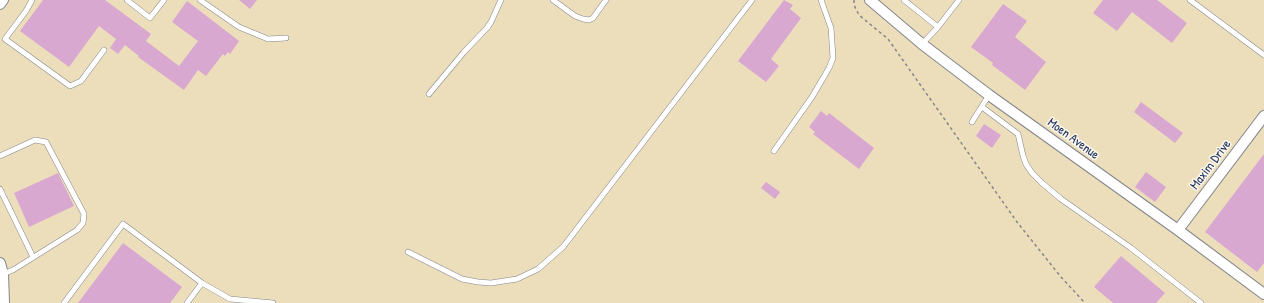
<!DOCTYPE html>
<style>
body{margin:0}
canvas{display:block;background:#ecdebb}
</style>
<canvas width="1264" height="303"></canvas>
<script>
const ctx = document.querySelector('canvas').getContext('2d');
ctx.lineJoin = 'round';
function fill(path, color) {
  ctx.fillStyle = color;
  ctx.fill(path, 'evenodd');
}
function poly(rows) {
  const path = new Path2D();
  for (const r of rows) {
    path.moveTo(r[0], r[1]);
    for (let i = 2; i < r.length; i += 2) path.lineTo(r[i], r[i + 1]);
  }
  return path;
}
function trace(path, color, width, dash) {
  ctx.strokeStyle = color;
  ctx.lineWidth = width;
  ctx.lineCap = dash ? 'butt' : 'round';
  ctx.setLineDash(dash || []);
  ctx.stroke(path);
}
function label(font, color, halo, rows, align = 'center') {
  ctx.font = font + ' "Patrick Hand",sans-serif';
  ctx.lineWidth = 3;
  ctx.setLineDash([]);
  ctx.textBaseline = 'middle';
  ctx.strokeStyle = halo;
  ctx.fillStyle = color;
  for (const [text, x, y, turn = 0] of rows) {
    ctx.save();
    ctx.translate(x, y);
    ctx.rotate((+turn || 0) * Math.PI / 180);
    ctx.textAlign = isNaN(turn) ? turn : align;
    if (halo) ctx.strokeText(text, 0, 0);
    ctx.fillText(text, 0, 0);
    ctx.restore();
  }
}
fill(poly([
 [43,0,105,0,151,34,146,41,179,66,198,41,172,22,187,1,239,41,230,54,228,52,225,56,223,54,206,76,198,70,184,90,138,57,139,56,125,45,118,54,110,48,116,39,99,26,69,67,20,31],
 [239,0,257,0,250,9],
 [784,0,793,5,790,9,801,18,771,59,779,66,766,82,738,61],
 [1103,0,1157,0,1187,23,1172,43,1132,12,1117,31,1093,13],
 [1003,4,1027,21,1015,37,1046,62,1025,90,992,65,993,63,971,47],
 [1141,102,1183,133,1175,143,1134,112],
 [821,111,827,116,829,113,874,148,859,169,813,134,815,132,809,127],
 [984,124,1001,135,992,148,976,136],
 [1264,154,1264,263,1257,272,1205,232],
 [1146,172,1166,187,1155,202,1135,187],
 [58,173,74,206,29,227,14,193],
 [766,182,780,192,775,199,761,188],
 [123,243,182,287,170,303,78,303],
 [1121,256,1165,293,1156,303,1113,303,1094,287]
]), '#d9a8d1');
const service = poly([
 [32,0,26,11,5,39,70,86,81,81,104,50],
 [127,0,150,18,164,0],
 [200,0,239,27,268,39,286,38],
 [553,0,575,16,583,19,589,20,593,18,606,0],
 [904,0,938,27],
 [1190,0,1264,55],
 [922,44,938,27,959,0],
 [429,94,464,52,487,28,491,22,501,0],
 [982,107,1018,134,1019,138,1023,156,1026,164,1032,173,1042,183,1061,199,1131,248,1201,303],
 [972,122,989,95],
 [774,151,812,97,829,68,833,58,831,28,821,0],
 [0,156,35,140,46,142,84,214,83,223,77,230,13,270,3,274],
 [0,189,33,257],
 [408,252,462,279,478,282,491,283,517,279,538,269,563,247,752,0],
 [64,303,123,224,202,283],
 [187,303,202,283,230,299,273,303]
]);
const minor = poly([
 [870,0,922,44,989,95,1178,230,1264,294],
 [0,4,3,0],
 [1178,230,1264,116],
 [0,263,3,274,4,303]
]);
trace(service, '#84868c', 6);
trace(minor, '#84868c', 12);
trace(poly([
 [854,0,854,5,859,15,888,39,1017,222,1061,277,1085,303]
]), '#84868c', 1.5, [3, 3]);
trace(service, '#fff', 5);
trace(minor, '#fff', 10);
label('13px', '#1b2f5e', '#fbf7ec', [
 ["Moen Avenue",1073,139,36],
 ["Maxim Drive",1211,165,-53]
]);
</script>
